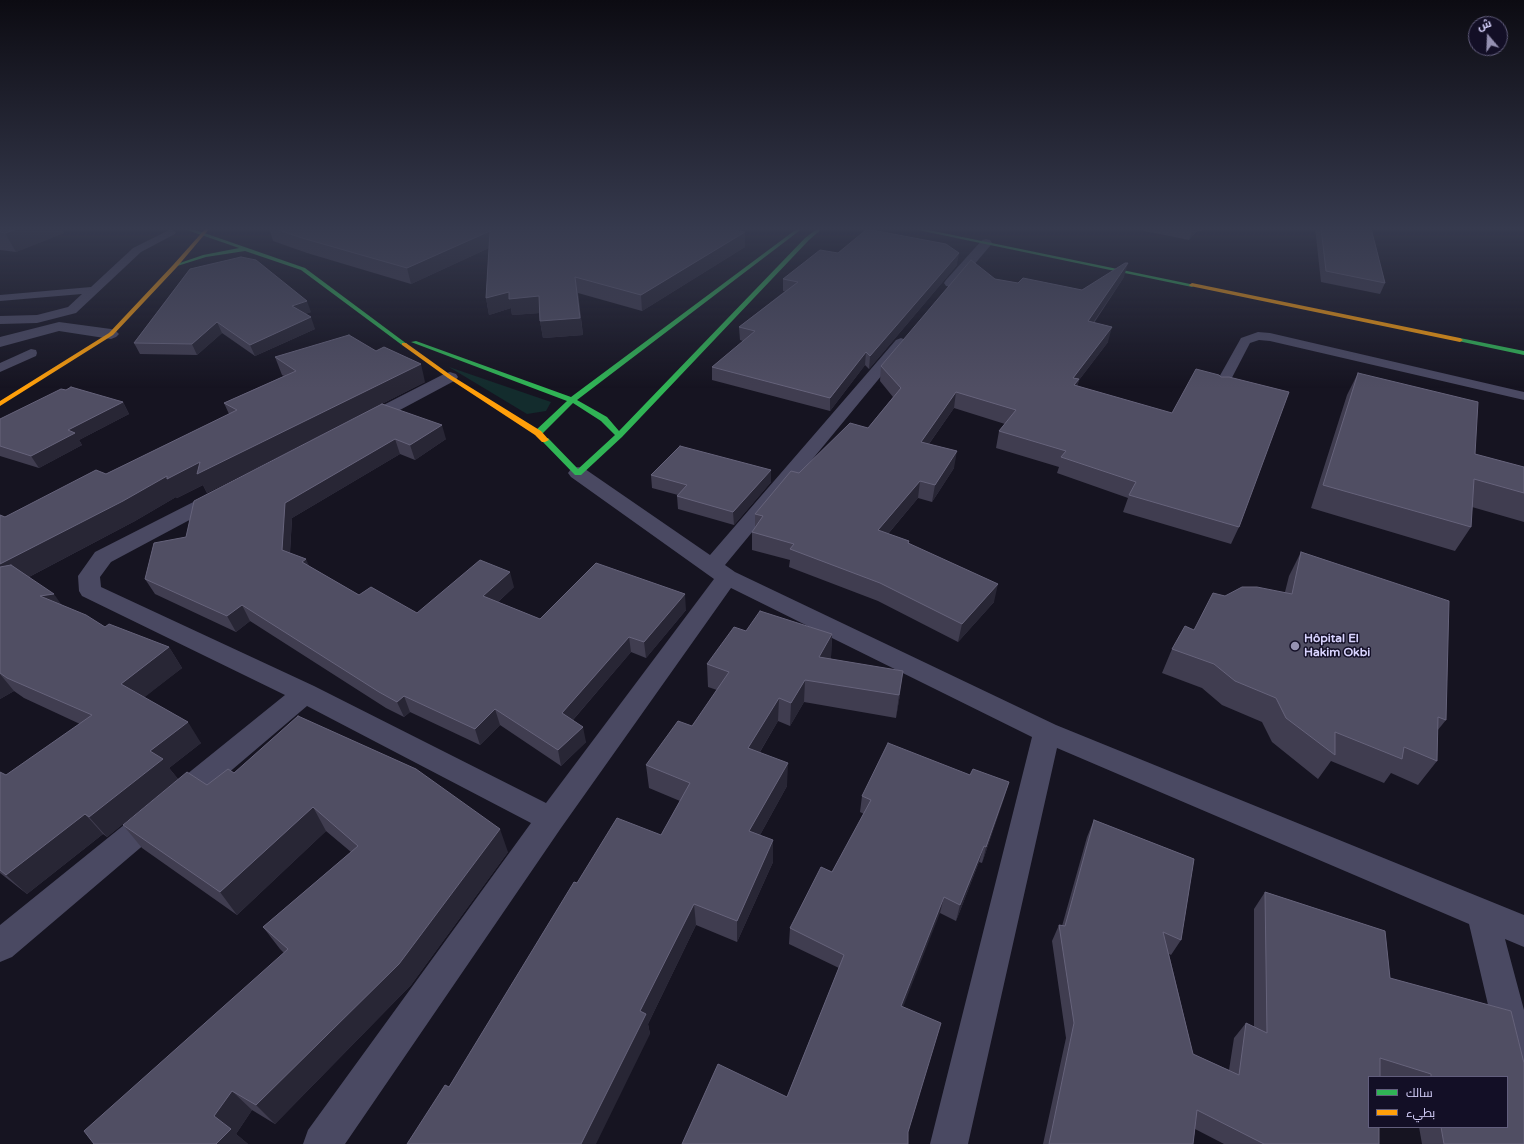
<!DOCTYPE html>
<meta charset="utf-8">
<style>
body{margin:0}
#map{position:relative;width:1524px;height:1144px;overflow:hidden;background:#161421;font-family:"Varela Round",Cairo,sans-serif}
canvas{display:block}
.legend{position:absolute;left:1368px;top:1076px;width:140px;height:52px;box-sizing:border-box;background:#130f26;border:1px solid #625e7d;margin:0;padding:5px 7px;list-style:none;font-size:12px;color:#d9d4ff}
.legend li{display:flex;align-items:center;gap:8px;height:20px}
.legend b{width:20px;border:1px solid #625e7d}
.north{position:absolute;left:1468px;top:16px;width:40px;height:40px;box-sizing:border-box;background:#130f26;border:1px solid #625e7d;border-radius:50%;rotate:341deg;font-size:11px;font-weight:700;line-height:16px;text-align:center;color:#d9d4ff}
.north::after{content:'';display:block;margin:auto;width:14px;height:18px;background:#9591b1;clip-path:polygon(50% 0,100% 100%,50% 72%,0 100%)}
</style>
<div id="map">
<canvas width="1524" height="1144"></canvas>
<ul class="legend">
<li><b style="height:5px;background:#30b455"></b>سالك</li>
<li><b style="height:5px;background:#ff9f0a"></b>بطيء</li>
</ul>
<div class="north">ش</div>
</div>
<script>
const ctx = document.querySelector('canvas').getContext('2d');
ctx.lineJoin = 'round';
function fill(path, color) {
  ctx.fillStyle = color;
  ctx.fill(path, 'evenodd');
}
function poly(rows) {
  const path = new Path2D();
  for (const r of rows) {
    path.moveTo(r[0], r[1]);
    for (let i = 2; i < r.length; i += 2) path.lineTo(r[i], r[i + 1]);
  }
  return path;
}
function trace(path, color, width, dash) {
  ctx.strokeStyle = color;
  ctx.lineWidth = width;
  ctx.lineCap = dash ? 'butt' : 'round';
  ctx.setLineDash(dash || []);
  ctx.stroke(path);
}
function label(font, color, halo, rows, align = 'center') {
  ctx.font = font + ' "Varela Round",sans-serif';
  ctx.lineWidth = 3;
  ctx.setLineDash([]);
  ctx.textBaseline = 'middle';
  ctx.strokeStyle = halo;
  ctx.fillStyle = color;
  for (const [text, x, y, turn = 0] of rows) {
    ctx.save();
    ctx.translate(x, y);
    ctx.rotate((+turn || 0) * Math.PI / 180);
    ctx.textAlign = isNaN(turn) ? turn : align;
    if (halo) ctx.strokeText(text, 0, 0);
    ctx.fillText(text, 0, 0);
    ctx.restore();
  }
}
fill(poly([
 [449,367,551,402,546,411,527,414]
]), '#132c2d');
fill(poly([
 [171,229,176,232,175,234,141,252,76,313,37,323,0,324,0,316,37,315,68,307,82,294,0,301,0,295,91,287,133,248,171,229],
 [1258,332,1270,333,1524,392,1524,400,1270,341,1259,340,1250,343,1225,391,1220,392,1215,391,1213,388,1241,338,1258,332],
 [31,349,36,350,37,353,36,356,0,372,0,363,31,349]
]), '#4a4962');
fill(poly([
 [986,239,990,240,992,243,990,246,956,286,951,287,946,286,944,283,946,280,982,240,986,239],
 [59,322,111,329,116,331,119,334,116,337,111,339,59,331,0,347,0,337,59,322],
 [901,338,906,340,909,343,906,346,725,565,735,572,1056,725,1524,915,1524,947,1505,939,1524,1010,1524,1097,1511,1092,1507,1082,1507,1077,1505,1077,1469,924,1057,748,968,1144,930,1144,1032,737,731,588,561,828,345,1144,303,1144,308,1130,531,823,307,706,12,957,0,962,0,925,285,695,82,596,79,591,78,576,95,552,211,493,218,491,225,493,228,497,225,501,111,562,100,577,101,587,314,686,546,803,714,579,571,477,568,473,571,469,578,467,585,469,710,555,896,340,901,338],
 [450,372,456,374,458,377,456,380,370,426,364,427,358,426,355,422,358,418,444,374,450,372]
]), '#4a4962');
fill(poly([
 [184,228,190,228,305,268,407,344,402,345,301,270,245,251,206,257,174,267,174,265,203,255,239,248,184,229,184,228],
 [798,228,803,228,577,400,607,417,619,431,805,238,818,228,823,228,809,240,622,437,581,475,575,475,541,440,545,438,548,438,578,469,615,435,601,421,573,403,541,435,535,435,535,431,567,401,411,342,416,341,571,397,798,228],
 [911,228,919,228,1195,285,1192,287,913,229,911,228],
 [1460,338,1524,351,1524,355,1458,341,1458,339,1460,338]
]), '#30b455');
fill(poly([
 [206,228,210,228,177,267,113,335,0,406,0,401,109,333,173,265,206,228],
 [1192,283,1460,338,1463,340,1460,342,1190,286,1189,285,1192,283],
 [402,343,406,343,452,376,541,431,549,440,545,442,542,442,535,435,448,378,402,345,402,343]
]), '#ff9f0a');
fill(poly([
 [0,228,64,233,16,252,0,250],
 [269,228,747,228,740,232,745,232,745,247,642,311,578,293,583,335,543,338,540,321,539,313,512,315,511,308,489,315,486,298,489,248,411,284,307,253,273,241],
 [1129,228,1204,228,1202,231,1197,231,1189,240],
 [1315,228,1371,228,1385,283,1380,294,1321,282],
 [838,253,957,265,869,369,865,365,830,411,712,380,712,367,743,341,740,340,739,327,785,291,783,291,783,279],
 [190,269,311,312,305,314,315,329,255,356,222,333,197,355,140,354,134,343],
 [1124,277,1094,323,1108,342,1079,380,1077,386,1239,527,1231,544,1123,512,1128,498,1057,473,1059,467,996,448,999,431,1005,424,954,408,929,444,954,468,932,502,918,498,888,534,909,541,909,543,994,602,958,642,878,601,789,567,790,560,752,550,752,532,755,528,755,514,799,473,868,428,893,397,880,381,881,366,995,279,1018,283,1082,290],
 [275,357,425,382,207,493,203,485,177,498,176,497,135,521,29,577,62,605,105,627,169,647,182,668,144,697,201,743,169,768,178,779,107,837,103,834,27,894,0,873,0,772,6,775,80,724,24,698,14,691,0,699,0,515,5,517,106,474,229,414,224,403,284,376,282,375],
 [1358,373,1475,454,1524,467,1524,522,1472,507,1471,527,1455,551,1311,508,1347,395],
 [123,402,129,414,79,440,82,445,39,468,0,456,0,419],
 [382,404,446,439,415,460,400,454,292,518,290,553,309,566,359,595,417,613,514,587,498,602,540,619,686,610,646,658,631,652,573,720,586,742,561,766,500,725,480,745,410,712,404,717,386,708,250,621,236,632,155,594,145,579,186,537],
 [651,475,771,482,734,525,678,509,677,496,678,495,652,488],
 [1301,552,1446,720,1437,731,1437,761,1418,785,1391,773,1384,783,1331,761,1318,779,1272,742,1262,722,1222,705,1202,688,1162,673,1172,649,1194,630,1225,596,1285,592,1289,576],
 [746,631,832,634,831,657,830,658,900,694,896,718,804,702,790,726,778,721,760,752,787,786,760,835,773,862,737,942,696,925,648,1024,650,1034,449,1087,577,883,661,835,680,801,649,788,646,765,692,726,717,690,708,687,707,664],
 [234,773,508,852,411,985,275,1124,252,1110,236,1134,248,1144,94,1144,284,953,280,949,263,927,351,852,326,831,237,915,142,848,123,825],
 [970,775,1009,782,982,863,979,862,956,921,940,913,787,1097,839,968,789,944,790,928,832,872,864,814,860,812,862,796],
 [1094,820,1194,859,1181,940,1171,955,1169,954,1193,1054,1229,1070,1234,1038,1246,1023,1254,1027,1254,909,1265,892,1385,931,1390,978,1511,1011,1524,1063,1524,1144,1422,1144,1419,1127,1507,1127,1507,1077,1369,1077,1369,1127,1379,1127,1379,1144,1224,1144,1195,1129,1193,1144,1043,1144,1066,1038,1052,941,1059,925,1062,926,1087,837]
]), '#403d50');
fill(poly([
 [20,228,61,228,64,233,16,252,5,233],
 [720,228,747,228,720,243],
 [1193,228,1198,228,1197,231,1189,240],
 [490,231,493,246,411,284,407,268],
 [745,232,745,247,642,311,641,295],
 [959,253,957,265,869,369,870,356],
 [1128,263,1124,277,1084,336,1088,321],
 [575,277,583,335,543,338,540,321],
 [509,292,539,296,541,313,512,315,511,308,489,315,486,298],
 [307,301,311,312,296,317,292,306],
 [311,317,315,329,255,356,250,345],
 [217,322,222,333,197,355,192,344],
 [1112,327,1108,342,1079,380,1075,395,1073,378],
 [866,352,865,365,830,411,830,398],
 [421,364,425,382,207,493,203,485,177,498,176,497,135,521,6,589,0,580,0,564,167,476],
 [956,392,954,408,919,458,921,442],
 [123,402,129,414,79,440,82,445,39,468,31,456,68,430],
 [442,425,446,439,415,460,410,445],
 [395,439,400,454,292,518,289,565,282,550,285,503],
 [957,451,954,468,932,502,935,485],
 [771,470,771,482,734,525,733,512],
 [920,481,918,498,876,548,878,530],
 [306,559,313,575,302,562],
 [510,572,514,587,488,611,483,596],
 [998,584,994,602,958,642,962,624],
 [54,594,68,614,40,596],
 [685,594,686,610,646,658,644,642],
 [242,605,250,621,236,632,227,616],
 [832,634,831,657,818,679,819,657],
 [629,637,631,652,565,729,562,713],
 [169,647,182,668,136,704,121,684],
 [903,671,900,694,896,718,899,695],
 [0,674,14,691,0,699],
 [805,680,804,702,790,726,791,703],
 [404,696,410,712,404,717,397,702],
 [779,698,778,721,749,770,748,748],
 [495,709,500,725,480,745,475,729],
 [188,722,201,743,169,768,178,779,107,837,89,817,150,751],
 [583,727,586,742,561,766,558,750],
 [788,763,787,786,750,853,749,831],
 [1009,782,1004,799,982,863,986,847],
 [313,807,326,831,237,915,220,892],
 [85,814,103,834,27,894,6,875],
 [500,829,508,852,411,985,275,1124,256,1105],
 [773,840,773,862,737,942,737,921],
 [984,846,979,862,956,921,960,905],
 [944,897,940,913,898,1020,901,1006],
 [694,904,696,925,648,1024,650,1034,596,1144,581,1144,640,1011],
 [232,1091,252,1110,236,1134,248,1144,216,1144,214,1116]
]), '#282635');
const building = poly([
 [0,228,20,228,5,233,0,232,0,228],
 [273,228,721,228,720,228,745,232,641,295,575,277,580,318,540,321,539,296,509,299,509,292,486,298,490,231,407,268,302,238,273,228],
 [1321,228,1371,228,1385,283,1326,271,1321,228],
 [867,229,946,244,959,253,870,356,866,352,830,398,712,367,755,331,739,327,798,282,783,279,820,250,838,253,867,229],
 [241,257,256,260,307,301,292,306,311,317,250,345,217,322,192,344,134,343,190,269,241,257],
 [971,260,995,279,1018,283,1023,278,1082,290,1125,263,1128,263,1088,321,1112,327,1073,378,1079,379,1074,385,1172,413,1196,369,1219,375,1221,377,1229,377,1289,392,1239,527,1129,495,1136,482,1061,457,1066,451,999,431,1016,410,956,392,921,442,957,451,935,485,920,481,878,530,909,541,908,543,998,584,962,624,880,583,790,549,794,544,752,532,763,516,755,514,791,471,799,473,850,423,868,428,901,388,881,366,971,260],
 [349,335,376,351,384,347,421,364,197,474,200,462,167,479,167,476,123,501,0,564,0,515,5,517,96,470,106,474,237,410,224,403,296,371,275,357,349,335],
 [1358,373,1478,402,1475,454,1524,467,1524,493,1474,479,1471,527,1323,485,1358,373],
 [71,387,123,402,68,430,75,433,31,456,0,446,0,419,61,389,66,390,71,387],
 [382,404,442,425,410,445,395,439,285,503,282,550,306,559,302,562,359,595,371,587,417,613,480,560,510,572,483,596,540,619,596,563,685,594,644,642,629,637,562,713,583,727,558,750,495,709,475,729,404,696,397,702,379,692,242,605,227,616,145,579,154,543,186,537,194,501,382,404],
 [680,446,771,470,733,512,677,496,687,485,651,475,680,446],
 [1301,552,1449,601,1446,720,1438,717,1437,761,1404,747,1402,759,1335,732,1335,755,1286,718,1276,698,1235,681,1214,664,1172,649,1185,626,1194,630,1213,593,1225,596,1242,587,1257,587,1292,594,1301,552],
 [11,565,54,594,40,596,86,615,105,627,109,624,169,647,121,684,188,722,150,751,163,759,89,817,85,814,6,875,0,870,0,772,6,775,92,715,7,678,0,673,0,567,11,565],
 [760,611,832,634,819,657,903,671,899,695,805,680,791,703,779,698,748,748,788,763,749,831,773,840,737,921,694,904,640,1011,646,1014,581,1144,407,1144,445,1085,449,1087,574,882,577,883,617,818,661,835,690,783,646,765,678,721,692,726,729,672,707,664,734,627,746,631,760,611],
 [298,716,416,769,500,829,399,964,256,1105,232,1091,214,1116,231,1129,216,1144,94,1144,84,1131,288,949,263,927,358,846,313,807,220,892,123,825,187,772,207,785,228,769,234,773,298,716],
 [888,743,970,775,973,769,1009,782,986,847,984,846,960,905,944,897,901,1006,941,1023,908,1132,908,1144,682,1144,718,1064,787,1097,844,955,790,928,821,867,832,872,871,800,862,796,888,743],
 [1094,820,1194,859,1181,940,1163,932,1193,1054,1239,1075,1246,1023,1267,1033,1265,892,1385,931,1390,978,1511,1011,1524,1063,1524,1144,1444,1144,1441,1127,1507,1127,1507,1077,1431,1077,1431,1074,1380,1058,1380,1077,1369,1077,1369,1127,1379,1127,1379,1144,1264,1144,1197,1110,1193,1144,1049,1144,1074,1023,1059,925,1065,926,1094,820]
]);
fill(building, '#504e63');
trace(building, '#66637b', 1);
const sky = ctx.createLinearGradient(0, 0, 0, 388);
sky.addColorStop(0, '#0c0b12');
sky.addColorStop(0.59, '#363a4e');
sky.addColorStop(1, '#363a4e00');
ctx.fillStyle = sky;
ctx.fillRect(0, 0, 1524, 388);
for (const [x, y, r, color] of [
 [1295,646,5,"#9591b1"]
]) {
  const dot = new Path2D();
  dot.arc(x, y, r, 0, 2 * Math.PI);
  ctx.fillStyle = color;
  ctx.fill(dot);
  trace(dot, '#130f26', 1.5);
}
label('bold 12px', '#d9d4ff', '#130f26', [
 ["Hôpital El",1304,639],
 ["Hakim Okbi",1304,653]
], 'left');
</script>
